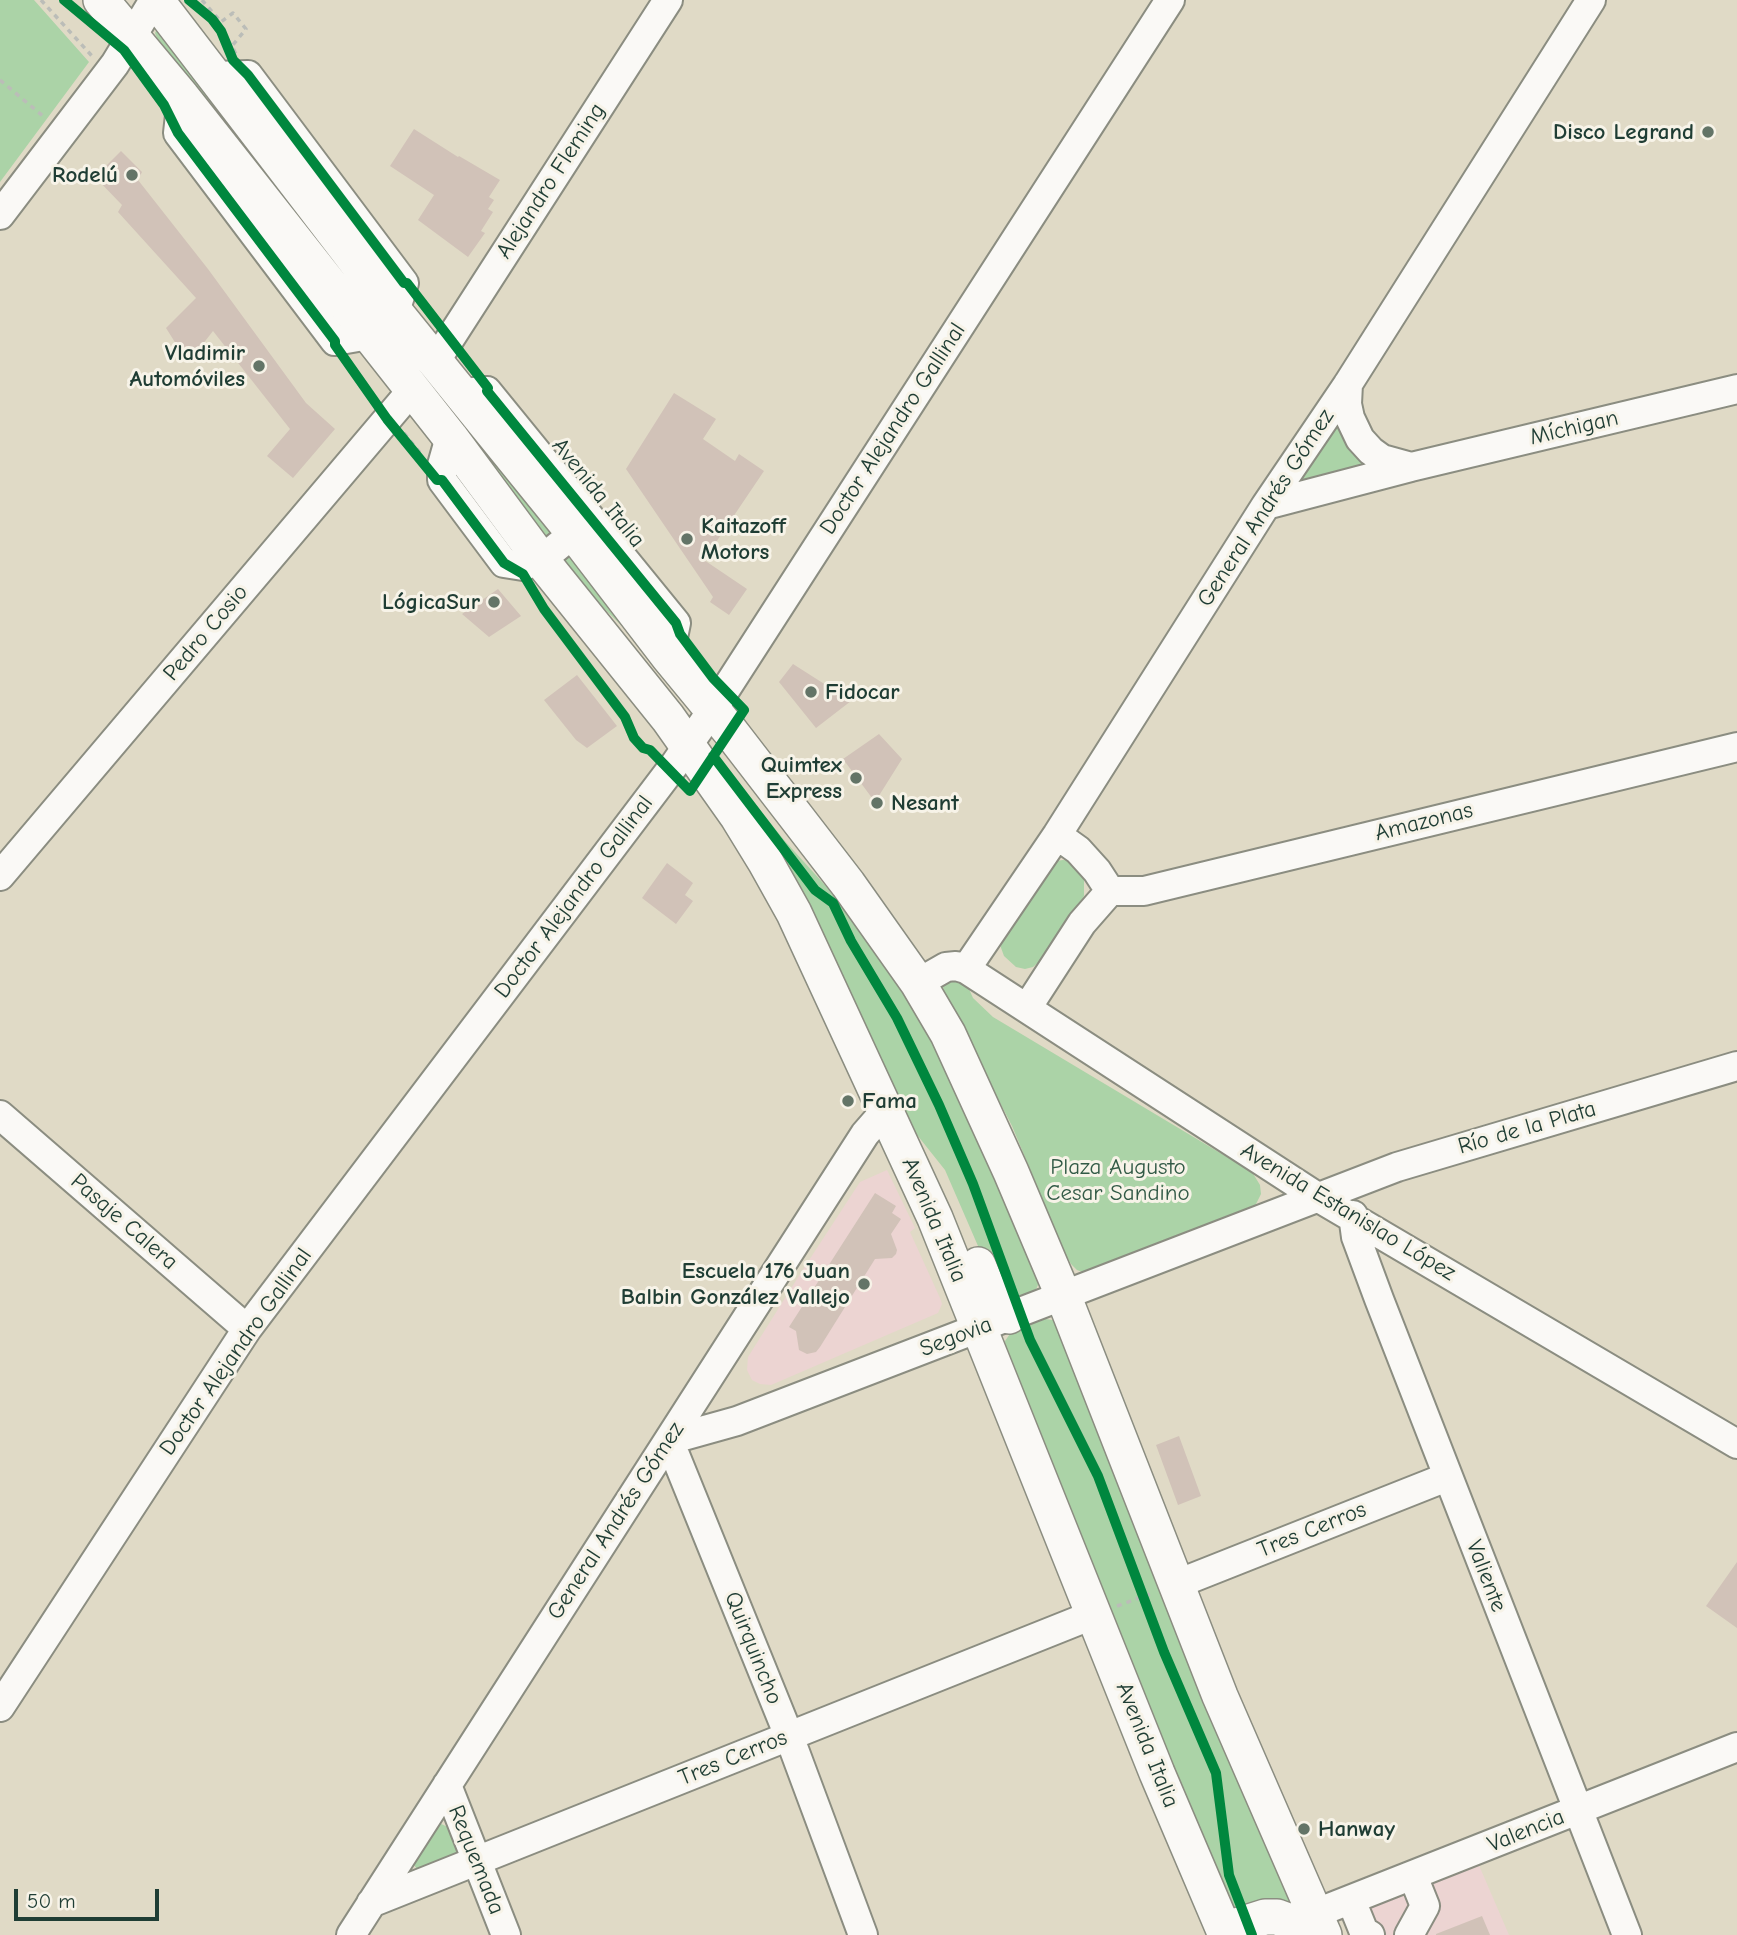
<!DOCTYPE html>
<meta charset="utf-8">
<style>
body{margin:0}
#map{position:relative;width:1737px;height:1935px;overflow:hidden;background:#e0dac6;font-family:"Comic Neue",sans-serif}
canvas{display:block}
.scale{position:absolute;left:14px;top:1889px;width:145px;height:32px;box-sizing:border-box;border:4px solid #1f3d34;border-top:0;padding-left:9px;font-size:21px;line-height:24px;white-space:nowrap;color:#1f3d34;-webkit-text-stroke:5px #f7f3e8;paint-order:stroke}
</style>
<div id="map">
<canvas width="1737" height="1935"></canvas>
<div class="scale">50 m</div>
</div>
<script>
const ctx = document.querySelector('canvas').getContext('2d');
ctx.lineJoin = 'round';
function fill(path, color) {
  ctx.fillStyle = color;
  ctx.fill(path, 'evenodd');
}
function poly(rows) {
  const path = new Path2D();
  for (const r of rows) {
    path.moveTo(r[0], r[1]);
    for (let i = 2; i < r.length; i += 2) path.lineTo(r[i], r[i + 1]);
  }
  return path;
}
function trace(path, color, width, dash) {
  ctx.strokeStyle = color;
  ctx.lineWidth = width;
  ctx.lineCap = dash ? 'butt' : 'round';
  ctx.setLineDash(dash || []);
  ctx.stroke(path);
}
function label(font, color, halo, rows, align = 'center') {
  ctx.font = font + ' "Comic Neue",sans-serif';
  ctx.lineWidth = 6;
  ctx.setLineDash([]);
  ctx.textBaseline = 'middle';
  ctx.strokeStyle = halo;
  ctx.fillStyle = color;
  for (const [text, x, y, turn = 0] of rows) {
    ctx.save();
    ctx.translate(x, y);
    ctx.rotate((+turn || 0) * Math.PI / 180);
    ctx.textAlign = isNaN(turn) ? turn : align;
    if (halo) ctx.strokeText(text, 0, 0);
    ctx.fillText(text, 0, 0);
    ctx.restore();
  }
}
fill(poly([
 [887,1170,915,1228,910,1232,940,1298,942,1304,938,1313,771,1385,760,1384,752,1380,747,1370,748,1357,802,1271,860,1182],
 [1478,1863,1509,1935,1357,1935,1353,1926,1372,1905]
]), '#ecd4d2');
fill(poly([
 [0,0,34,0,89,62,0,182],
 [157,29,555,534,551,543,229,127,157,38,155,33],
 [1335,427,1342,431,1363,460,1365,469,1301,482,1300,480],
 [568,555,573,556,685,703,623,627,579,584,562,561],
 [722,762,784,840,854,917,928,1031,1041,1278,1034,1294,1012,1302,988,1269,945,1170,910,1126,719,763],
 [1063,860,1072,861,1084,877,1084,896,1040,961,1033,967,1025,969,1016,967,1004,956,1000,945,1001,936,1056,861],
 [952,977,965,980,973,998,993,1017,1252,1172,1260,1185,1261,1194,1254,1208,1085,1273,1077,1270,1071,1264,1065,1253,1012,1126,945,996,943,987,945,981],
 [1038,1318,1053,1320,1059,1325,1309,1935,1243,1935,1191,1819,1006,1352,1005,1341,1014,1328],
 [439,1823,450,1828,458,1845,456,1854,418,1870,412,1863]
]), '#abd3a7');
fill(poly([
 [414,129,458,157,459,156,500,180,489,197,494,200,488,209,493,212,481,231,485,233,468,257,418,220,434,195,390,166],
 [121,151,142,172,138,180,208,269,306,403,335,429,293,478,267,456,290,429,213,331,188,363,166,328,196,298,118,212,122,205,95,177],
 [674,393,716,419,703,439,735,461,739,454,764,471,704,560,747,589,729,615,710,602,713,597,626,469],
 [498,589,521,616,489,637,462,614],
 [793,664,851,701,816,728,779,682],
 [577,675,617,726,587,748,576,740,544,700],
 [879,734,902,759,875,802,843,759],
 [667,863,693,883,685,895,693,901,676,924,642,898],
 [875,1193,896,1206,892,1213,901,1219,891,1234,897,1250,896,1254,892,1258,875,1259,820,1347,816,1352,807,1354,799,1350,796,1331,789,1327],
 [1179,1436,1201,1496,1178,1505,1156,1445],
 [1737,1562,1737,1628,1706,1606],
 [1482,1916,1490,1935,1436,1935,1436,1934]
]), '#d1c2b8');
const minor = poly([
 [215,76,248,75,404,283,395,312],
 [182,97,178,133,335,341,369,335],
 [0,215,115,64,154,0],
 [435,362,668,0],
 [460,393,487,391,676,623,669,657],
 [450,437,442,465,442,480,504,563,523,566,541,560,574,533],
 [1411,467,1737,389],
 [1266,505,1411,467,1382,459,1371,451,1360,439,1350,418,1347,404,1348,384],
 [1057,835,1078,850,1097,871,1110,891],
 [0,876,412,390],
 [966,969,1057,835,1266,505,1348,384,1591,0],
 [918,983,946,967,956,966,966,969,1319,1198,1737,1444],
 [1027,1008,1082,923,1110,891,1144,891,1737,747],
 [0,1115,247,1329],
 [1353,1215,1356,1237,1379,1299,1627,1935],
 [1177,1584,1447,1477],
 [0,1707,247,1329,675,764,713,709,1170,0],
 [447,1785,506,1935],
 [1351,1900,1364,1932,1370,1935],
 [371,1903,1095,1614],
 [1314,1914,1737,1747],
 [351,1935,865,1134,886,1110],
 [863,1935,789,1736,669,1440,737,1421,1397,1167,1737,1066],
 [1409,1935,1425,1906,1413,1876]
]);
const major = poly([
 [101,0,182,97,450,437,541,560,668,718,738,817,765,861,794,913,935,1218,1157,1773,1226,1935],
 [156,0,395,312,574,533,669,657,730,731,848,884,918,983,948,1034,1011,1172,1063,1295,1220,1696,1324,1935],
 [978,1265,992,1298,999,1309,1009,1316],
 [1224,1930,1265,1917,1277,1917,1296,1924,1301,1935]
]);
trace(minor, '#8b8d81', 32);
trace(major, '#8b8d81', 38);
trace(poly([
 [41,0,92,56],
 [202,0,221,22,233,13,246,29,232,46,236,54],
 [0,80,44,117],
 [349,360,375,397],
 [404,433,421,454],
 [1117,1606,1153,1593]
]), '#bbbdb8', 3.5, [5, 5]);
trace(minor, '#faf9f6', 28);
trace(major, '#faf9f6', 35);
trace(poly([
 [64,0,124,50,164,105,178,133,335,341,335,345,387,419,437,480,442,480,504,563,523,574,544,609,625,717,634,738,643,748,650,750,690,791,744,710,713,678,680,634,676,623,487,391,488,388,407,283,404,283,248,75,233,60,221,31,212,19,189,0],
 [713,756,815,890,833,903,851,941,897,1018,939,1105,973,1184,1030,1340,1098,1476,1164,1652,1216,1773,1229,1875,1252,1935]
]), '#00873e', 10);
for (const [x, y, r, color] of [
 [1708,132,7,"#637467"],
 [132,175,7,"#637467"],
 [259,366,7,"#637467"],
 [687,539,7,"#637467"],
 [494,602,7,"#637467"],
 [811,692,7,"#637467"],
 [856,778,7,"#637467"],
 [877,803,7,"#637467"],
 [848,1101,7,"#637467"],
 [864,1284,7,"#637467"],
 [1304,1829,7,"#637467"]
]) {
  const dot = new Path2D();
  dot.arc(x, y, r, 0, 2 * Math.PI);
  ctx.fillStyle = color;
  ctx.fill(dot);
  trace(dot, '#f7f3e8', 2.5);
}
label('bold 23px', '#1f3d34', '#f7f3e8', [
 ["Disco Legrand",1694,132],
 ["Rodelú",118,175],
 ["Vladimir",245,353],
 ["Automóviles",245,379],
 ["Kaitazoff",701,526,"left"],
 ["Motors",701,552,"left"],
 ["LógicaSur",480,602],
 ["Fidocar",825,692,"left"],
 ["Quimtex",842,765],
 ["Express",842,791],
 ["Nesant",891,803,"left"],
 ["Fama",862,1101,"left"],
 ["Escuela 176 Juan",850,1271],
 ["Balbin González Vallejo",850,1297],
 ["Hanway",1318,1829,"left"]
], 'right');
label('23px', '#1f3d34', '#f7f3e8', [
 ["Alejandro Fleming",551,181,-57],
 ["Míchigan",1574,428,-13],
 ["Doctor Alejandro Gallinal",893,429,-57],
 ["Avenida Italia",598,493,51],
 ["General Andrés Gómez",1266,508,-57],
 ["Pedro Cosio",206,633,-50],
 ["Amazonas",1424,822,-14],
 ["Doctor Alejandro Gallinal",574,897,-53],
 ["Río de la Plata",1527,1128,-16],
 ["Avenida Estanislao López",1348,1212,31],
 ["Avenida Italia",934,1220,67],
 ["Pasaje Calera",124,1222,41],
 ["Segovia",956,1337,-21],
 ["Doctor Alejandro Gallinal",236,1352,-55],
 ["General Andrés Gómez",616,1521,-57],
 ["Tres Cerros",1312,1530,-22],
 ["Valiente",1486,1576,69],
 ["Quirquincho",753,1648,68],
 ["Avenida Italia",1147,1745,68],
 ["Tres Cerros",733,1758,-22],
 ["Valencia",1526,1831,-22],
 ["Requemada",476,1860,68]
]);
label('23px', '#325a46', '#f7f3e8', [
 ["Plaza Augusto",1118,1167],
 ["Cesar Sandino",1118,1193]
]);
</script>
